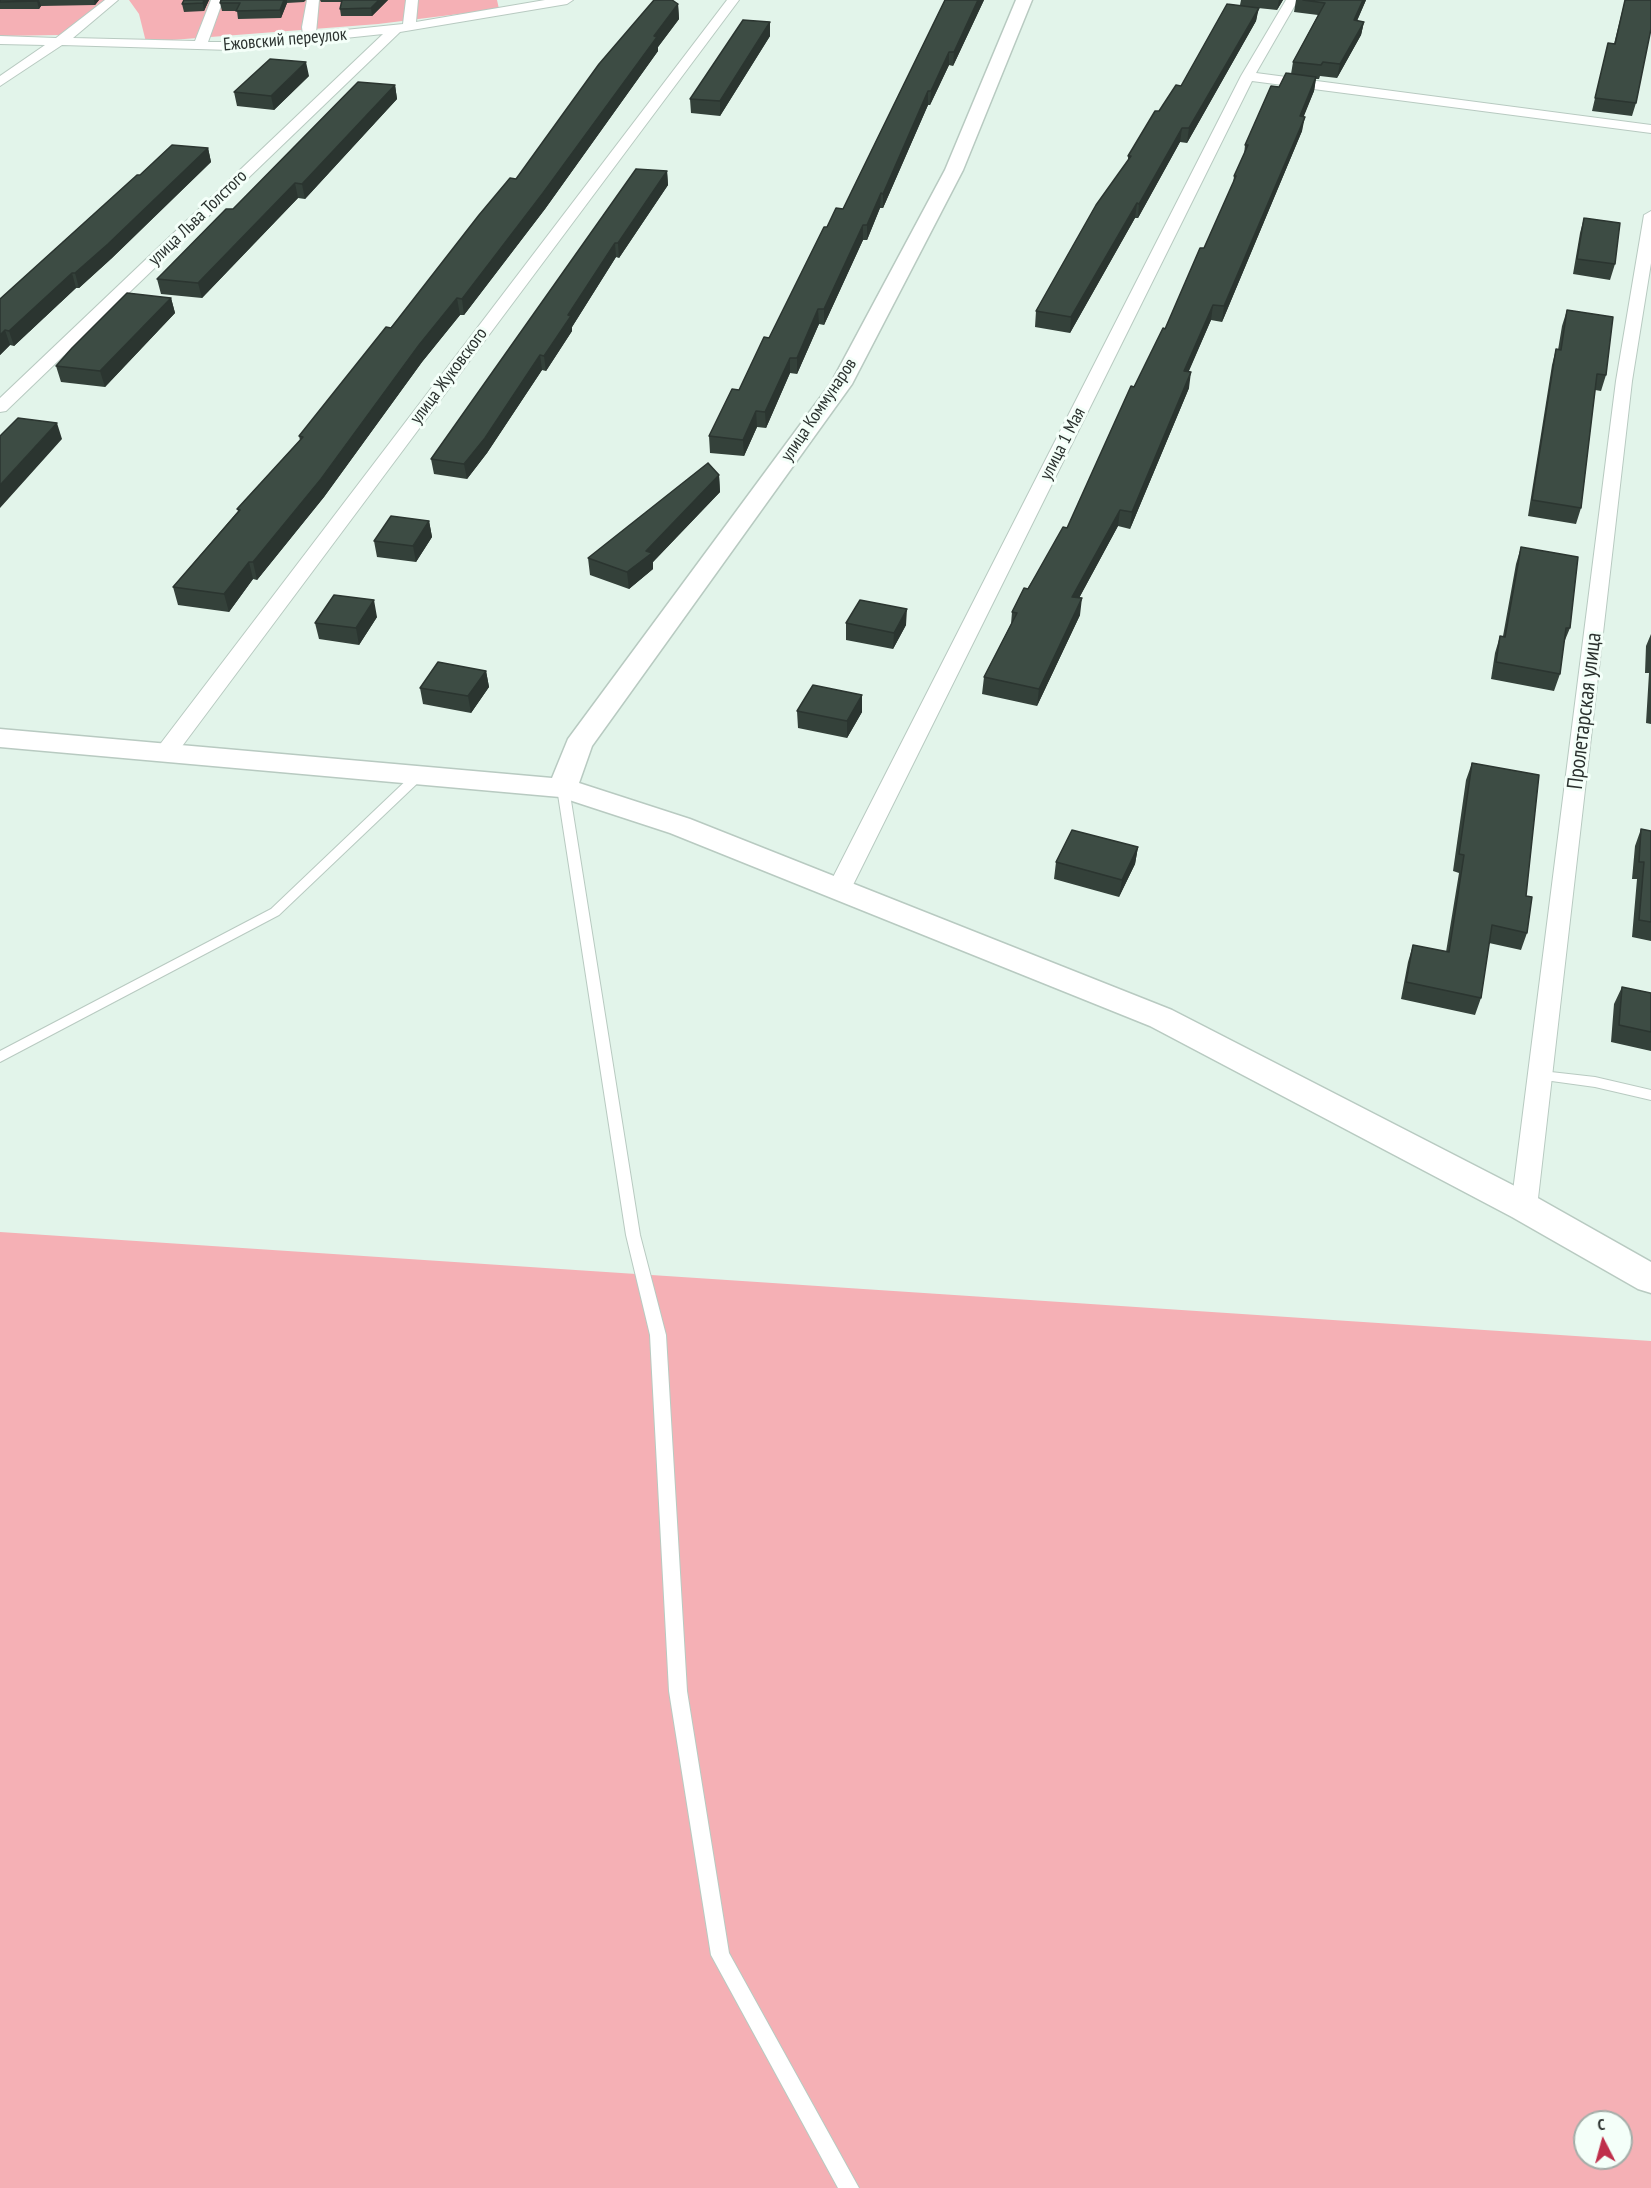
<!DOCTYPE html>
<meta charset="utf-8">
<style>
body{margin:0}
#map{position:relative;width:1651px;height:2188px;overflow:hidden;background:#e2f4ea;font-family:"PT Sans Narrow",sans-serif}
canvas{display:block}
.north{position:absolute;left:1573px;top:2110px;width:60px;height:60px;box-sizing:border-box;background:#f4fff9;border:2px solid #a4ada8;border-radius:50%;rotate:354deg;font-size:16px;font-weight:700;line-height:24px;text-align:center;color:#2b322f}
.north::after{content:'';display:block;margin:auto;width:21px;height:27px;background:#bf2f4b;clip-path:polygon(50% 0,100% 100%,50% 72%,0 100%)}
</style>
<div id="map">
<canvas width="1651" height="2188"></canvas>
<div class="north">С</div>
</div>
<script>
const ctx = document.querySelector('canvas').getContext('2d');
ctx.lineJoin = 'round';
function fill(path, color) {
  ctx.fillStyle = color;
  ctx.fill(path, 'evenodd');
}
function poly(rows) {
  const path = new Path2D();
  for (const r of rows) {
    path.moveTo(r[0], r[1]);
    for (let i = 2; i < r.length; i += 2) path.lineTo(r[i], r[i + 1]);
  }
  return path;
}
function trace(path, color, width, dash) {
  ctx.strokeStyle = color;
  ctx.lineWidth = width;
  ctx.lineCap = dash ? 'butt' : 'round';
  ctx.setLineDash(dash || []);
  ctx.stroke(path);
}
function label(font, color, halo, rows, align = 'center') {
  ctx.font = font + ' "PT Sans Narrow",sans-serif';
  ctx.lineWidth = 6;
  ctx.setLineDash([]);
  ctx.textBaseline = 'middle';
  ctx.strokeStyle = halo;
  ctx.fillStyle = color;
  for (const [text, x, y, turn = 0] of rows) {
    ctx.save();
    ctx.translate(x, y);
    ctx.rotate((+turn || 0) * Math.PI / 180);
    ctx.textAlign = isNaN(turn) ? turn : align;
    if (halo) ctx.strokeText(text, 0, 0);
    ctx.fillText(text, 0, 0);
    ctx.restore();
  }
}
fill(poly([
 [0,0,111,0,82,26,59,35,0,36],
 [129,0,497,0,499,9,378,24,146,42,139,14],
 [0,1232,1651,1341,1651,2188,0,2188],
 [1585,2122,1621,2122,1621,2158,1585,2158]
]), '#f5b0b5');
const lane = poly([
 [419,771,423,772,423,778,279,915,0,1062,0,1051,271,909,415,772,419,771],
 [563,784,569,788,640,1235,666,1335,687,1691,729,1953,859,2188,838,2188,711,1955,669,1691,650,1335,626,1235,557,788,563,784],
 [1542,1071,1595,1077,1651,1090,1651,1100,1595,1087,1537,1079,1535,1076,1537,1073,1542,1071]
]);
const street = poly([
 [105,0,118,0,73,38,195,41,211,0,223,0,208,42,231,42,303,35,302,27,307,0,319,0,316,33,403,24,406,0,418,0,416,22,545,0,573,0,567,4,400,32,6,411,0,412,0,398,383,34,231,50,62,45,0,86,0,76,45,45,0,44,0,36,56,38,105,0],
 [727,0,739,0,174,757,158,757,155,752,158,747,727,0],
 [1286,0,1298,0,1256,73,1651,125,1651,133,1252,81,850,891,846,896,838,899,830,896,826,891,1241,76,1286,0],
 [1651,211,1651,263,1632,381,1537,1207,1533,1214,1524,1218,1515,1214,1511,1207,1616,381,1644,215,1651,211]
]);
const secondary = poly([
 [1016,0,1032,0,963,170,852,384,592,746,579,783,690,819,1172,1010,1536,1197,1651,1262,1651,1293,1638,1289,1512,1217,1150,1026,670,833,560,797,0,747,0,729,552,778,568,739,831,383,945,170,1016,0]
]);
trace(lane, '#b8cac1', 2);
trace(street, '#b8cac1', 2);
trace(secondary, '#b8cac1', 3);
fill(lane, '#fff');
fill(street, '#fff');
fill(secondary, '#fff');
fill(poly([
 [0,0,99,0,95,5,41,6,39,9,0,9],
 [184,0,209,0,204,11,184,12,182,4],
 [221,0,306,0,304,2,287,3,281,18,238,19,237,11,222,11,220,3],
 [320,0,388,0,372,16,341,16,340,9,342,2,321,2],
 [945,0,984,0,953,66,949,65,930,105,928,105,883,208,880,208,867,240,863,240,824,325,819,324,797,374,790,373,766,428,757,427,744,456,710,453,709,436,739,390,769,338,827,227,843,209],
 [1241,0,1283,0,1277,10,1258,8,1256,21,1187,143,1180,142,1138,218,1135,218,1070,333,1035,327,1036,311,1128,161,1128,156,1159,111,1181,86,1240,5],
 [1296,0,1366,0,1357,21,1364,22,1361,35,1337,78,1320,76,1319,79,1316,79,1314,91,1303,117,1302,131,1222,322,1211,320,1189,371,1189,388,1130,529,1118,526,1079,598,1080,615,1037,706,982,694,984,677,1011,624,1012,612,1067,528,1134,387,1165,329,1204,248,1233,184,1234,176,1244,155,1245,145,1279,87,1291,74,1293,62,1318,15,1294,12],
 [1625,0,1651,0,1636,103,1632,116,1592,111,1608,43,1614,44],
 [678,4,679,19,658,47,658,51,545,209,464,315,460,315,422,362,324,497,257,580,253,579,229,612,178,605,173,587,238,511,237,509,300,440,299,436,516,179],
 [770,22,770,36,720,116,691,113,690,99],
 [309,76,274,110,237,106,234,92],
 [395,85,397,99,305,199,298,198,202,298,161,294,157,279,233,209],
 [208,148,211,162,112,258,79,288,76,288,14,346,10,345,0,355,0,299,140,175],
 [667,171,668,185,619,258,616,257,572,327,572,331,546,371,542,370,487,453,467,479,434,474,431,459],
 [1584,218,1615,264,1610,280,1573,274,1580,233],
 [171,298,175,313,105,387,61,382,56,366],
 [1567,310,1606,375,1601,391,1595,390,1581,508,1576,524,1528,516,1552,365,1556,349,1558,350,1562,326],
 [719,475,720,492,653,562,653,569,629,589,590,575,588,558],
 [429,521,432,537,416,562,377,557,374,541],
 [1521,547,1570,628,1563,645,1560,674,1554,691,1491,679,1495,653,1500,636,1503,636,1516,564],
 [377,617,359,645,319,639,315,623],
 [846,623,906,625,893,649,846,640],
 [1651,634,1651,724,1646,723,1649,673,1645,673,1646,646],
 [486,671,489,687,471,713,423,704,420,688],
 [862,695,862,712,847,738,798,728,797,711],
 [1472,763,1526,896,1527,933,1521,950,1489,943,1481,998,1475,1015,1401,999,1408,962,1413,945,1446,952,1459,873,1453,871,1466,780],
 [1641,829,1651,831,1651,941,1632,937,1637,879,1632,879,1635,846],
 [1138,847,1135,864,1119,897,1054,879,1056,862],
 [1622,987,1651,993,1651,1051,1611,1042,1614,1004]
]), '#34413a');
fill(poly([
 [37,0,39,0,41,6,39,9,37,1],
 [94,0,99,0,95,5],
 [204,0,209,0,204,11,203,3],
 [284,0,287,0,287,3,281,18,280,10],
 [379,0,388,0,372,16,371,8],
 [978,0,984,0,953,66,954,52],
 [1279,0,1283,0,1277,10],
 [1363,0,1366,0,1351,34,1354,20],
 [678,4,679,19,658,47,658,51,545,209,464,315,462,299],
 [1259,8,1256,21,1187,143,1189,128],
 [770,22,770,36,720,116,720,101],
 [1364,22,1361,35,1337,78,1340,64],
 [949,52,949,65,930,105,931,91],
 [306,62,309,76,274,110,271,96],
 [1316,77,1314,91,1298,131,1300,116],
 [395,85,397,99,305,199,302,184],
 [928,91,928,105,883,208,883,194],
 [1305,117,1302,131,1222,322,1224,306],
 [1182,128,1180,142,1138,218,1139,204],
 [208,148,211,162,112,258,79,288,75,273],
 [667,171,668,185,619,258,618,243],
 [295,183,298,198,202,298,198,283],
 [881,193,880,208,867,240,867,225],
 [1137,203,1135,218,1070,333,1071,317],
 [863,225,863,240,824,325,824,309],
 [615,243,616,257,572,327,572,331,546,371,544,356,568,315],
 [72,273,76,288,14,346,9,331],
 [171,298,175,313,105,387,100,371],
 [457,298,460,315,422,362,324,497,257,580,253,562,419,345],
 [1213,305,1211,320,1182,386,1184,371],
 [818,309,819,324,797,374,797,358],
 [5,330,10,345,0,355,0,335],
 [540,355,542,370,487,453,467,479,464,464],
 [790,358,790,373,766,428,765,412],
 [1191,372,1189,388,1130,529,1132,512],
 [756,411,757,427,744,456,743,440],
 [57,423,62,439,0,508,0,485],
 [719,475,720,492,653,562,653,569,629,589,627,572,646,551],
 [1120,510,1118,526,1071,613,1072,597],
 [429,521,432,537,416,562,413,546],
 [249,562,253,579,229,612,224,594],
 [1082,598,1080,615,1037,706,1039,689],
 [374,600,377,617,359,645,356,628],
 [907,609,906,625,893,649,894,633],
 [486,671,489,687,471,713,468,696],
 [862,695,862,712,847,738,847,721],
 [1138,847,1135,864,1119,897,1122,880]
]), '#2b3530');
const building = poly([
 [0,0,37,0,37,1,0,2,0,0],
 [184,0,204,0,203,3,182,4,184,0],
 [221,0,284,0,280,10,236,11,240,3,220,3,221,0],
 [342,0,379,0,371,8,340,9,342,0],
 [654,0,672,0,678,4,654,36,657,37,543,193,462,299,457,298,419,345,321,479,253,562,249,562,224,594,173,587,240,510,237,509,303,437,299,436,386,327,391,328,479,215,510,178,516,179,599,64,654,0],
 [945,0,978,0,954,52,949,52,931,91,928,91,883,194,881,193,867,225,863,225,824,309,818,309,797,358,790,358,765,412,756,411,743,440,709,436,732,389,739,390,764,337,769,338,824,227,827,227,836,208,843,209,945,0],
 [1303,0,1363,0,1354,20,1364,22,1340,64,1323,62,1321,65,1293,62,1325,3,1303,0],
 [1625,0,1651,0,1651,29,1636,103,1595,98,1608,43,1615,44,1625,0],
 [1227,4,1259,8,1189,128,1182,128,1139,204,1137,203,1071,317,1036,311,1096,205,1131,156,1128,156,1155,111,1159,111,1176,85,1181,86,1227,4],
 [743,20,770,22,720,101,690,99,743,20],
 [270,59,306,62,271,96,234,92,270,59],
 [1286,73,1316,77,1300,116,1305,117,1224,306,1213,305,1184,371,1191,372,1132,512,1120,510,1072,597,1082,598,1039,689,984,677,1017,613,1012,612,1024,588,1028,589,1063,527,1067,528,1131,386,1134,387,1163,328,1165,329,1200,248,1204,248,1236,176,1234,176,1248,145,1245,145,1271,86,1279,87,1286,73],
 [358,82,395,85,302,184,295,183,198,283,157,279,226,209,233,209,358,82],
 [172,145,208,148,108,244,75,273,72,273,9,331,5,330,0,335,0,299,137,175,140,175,172,145],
 [636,169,667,171,618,243,615,243,568,315,571,316,544,356,540,355,485,438,464,464,431,459,636,169],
 [1584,218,1620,223,1615,264,1577,259,1584,218],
 [127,293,171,298,100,371,56,366,72,348,127,293],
 [1567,310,1613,317,1606,375,1597,374,1581,508,1532,500,1556,349,1561,350,1567,310],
 [18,418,57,423,0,485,0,436,18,418],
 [708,463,719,475,646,551,652,553,627,572,588,558,708,463],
 [391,516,429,521,413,546,374,541,391,516],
 [1521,547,1578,557,1570,628,1566,628,1560,674,1496,662,1500,636,1505,637,1521,547],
 [334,595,374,600,356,628,315,623,334,595],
 [860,600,907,609,894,633,846,623,860,600],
 [438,662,486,671,468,696,420,688,438,662],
 [813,685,862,695,847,721,797,711,813,685],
 [1472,763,1539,775,1526,896,1532,897,1527,933,1492,925,1481,998,1406,982,1413,945,1449,952,1464,855,1459,854,1472,763],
 [1641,829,1651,831,1651,922,1639,920,1644,862,1639,862,1641,829],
 [1072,830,1138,847,1122,880,1056,862,1072,830],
 [1622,987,1651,993,1651,1032,1619,1025,1622,987]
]);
fill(building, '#3d4c44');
trace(building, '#2b3530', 1.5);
label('18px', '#2b322f', '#f4fff9', [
 ["Ежовский переулок",285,40,-5],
 ["улица Льва Толстого",198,218,-44],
 ["улица Жуковского",449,376,-53],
 ["улица Коммунаров",819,410,-56],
 ["улица 1 Мая",1063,444,-63]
]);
label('22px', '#2b322f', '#f4fff9', [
 ["Пролетарская улица",1585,711,-83]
]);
</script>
